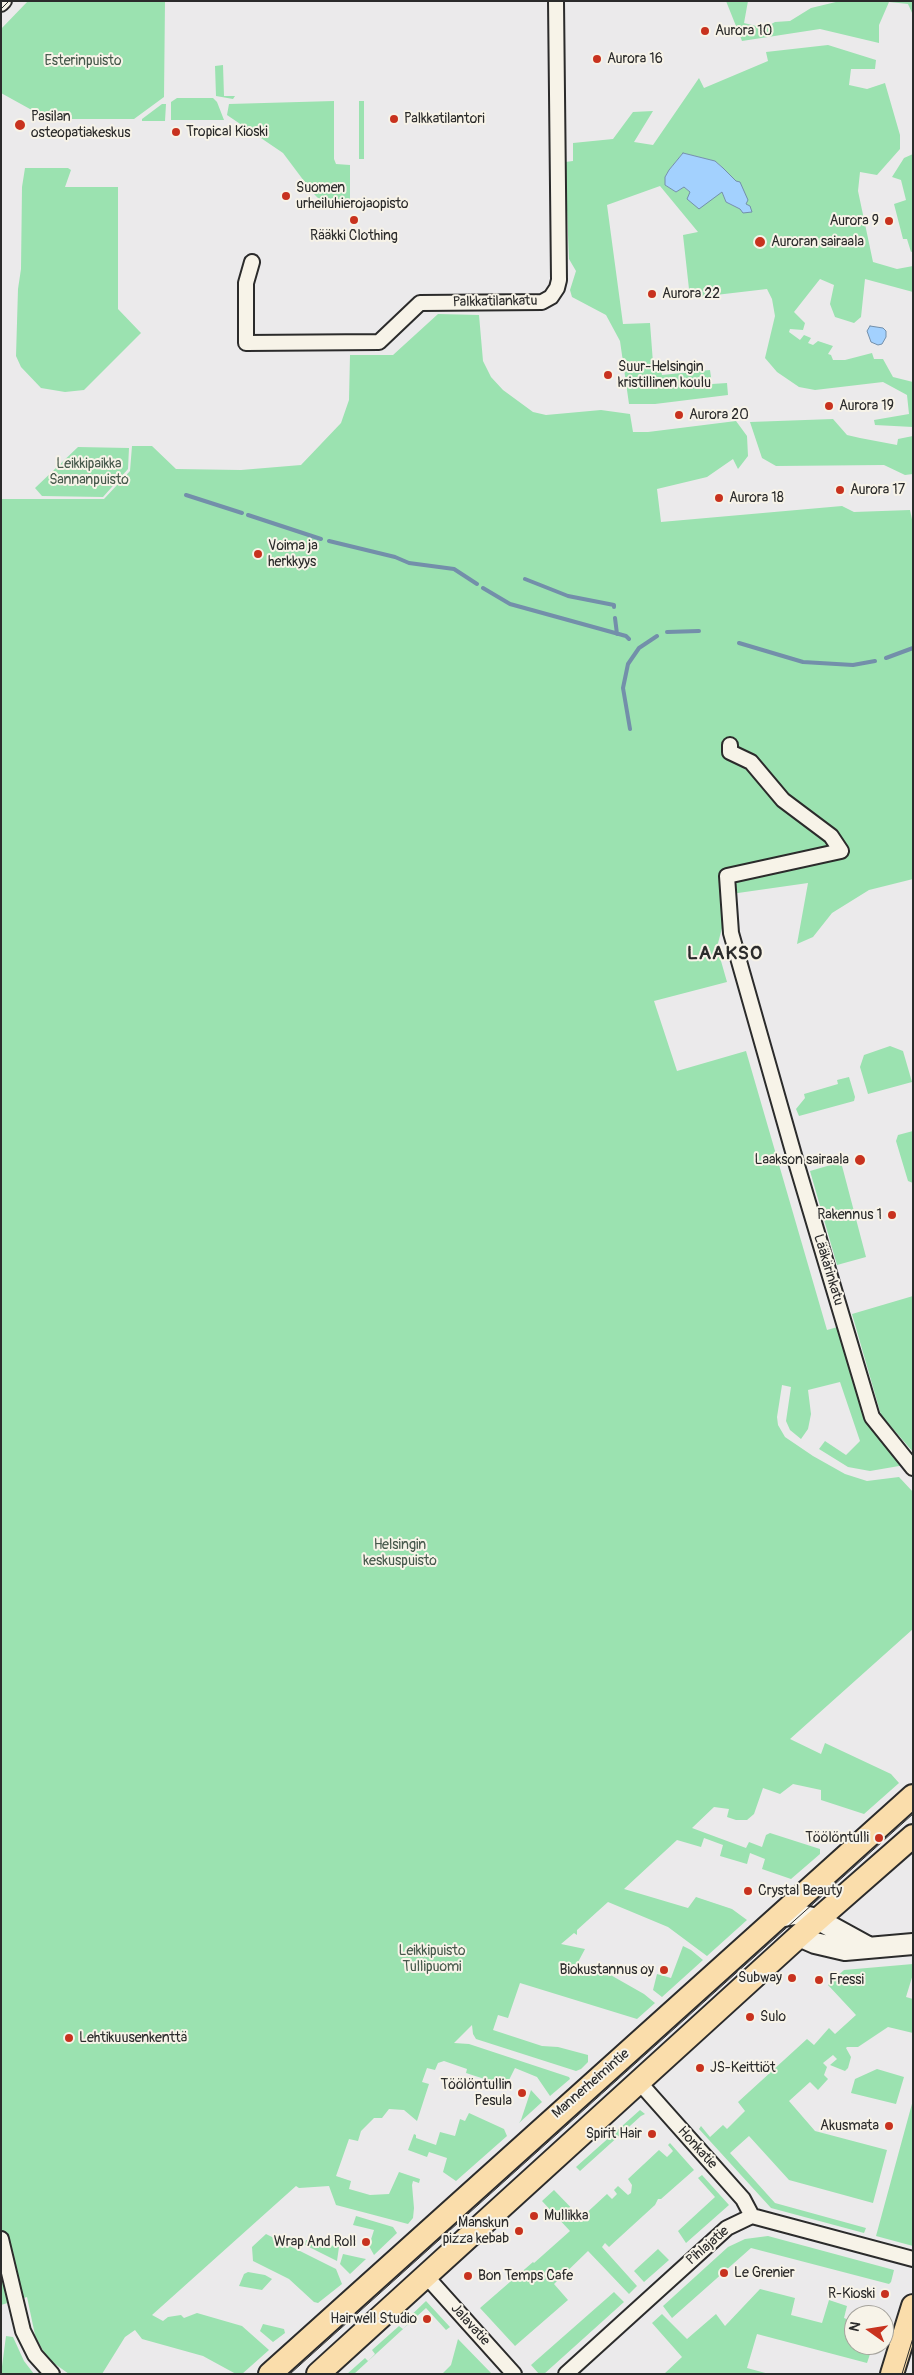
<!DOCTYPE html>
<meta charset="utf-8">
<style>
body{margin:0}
#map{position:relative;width:914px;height:2375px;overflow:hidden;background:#ebeaeb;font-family:Pangolin,sans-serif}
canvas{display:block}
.frame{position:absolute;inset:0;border:2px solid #2b2b2b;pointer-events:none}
.north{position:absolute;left:844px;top:2305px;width:50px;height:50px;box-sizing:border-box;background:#f7f3e8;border:1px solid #a5a39c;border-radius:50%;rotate:283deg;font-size:14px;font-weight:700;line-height:20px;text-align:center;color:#2b2b2b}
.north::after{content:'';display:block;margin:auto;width:18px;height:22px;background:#c8321e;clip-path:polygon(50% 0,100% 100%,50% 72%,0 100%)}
</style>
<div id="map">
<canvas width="914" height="2375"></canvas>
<div class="frame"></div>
<div class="north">N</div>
</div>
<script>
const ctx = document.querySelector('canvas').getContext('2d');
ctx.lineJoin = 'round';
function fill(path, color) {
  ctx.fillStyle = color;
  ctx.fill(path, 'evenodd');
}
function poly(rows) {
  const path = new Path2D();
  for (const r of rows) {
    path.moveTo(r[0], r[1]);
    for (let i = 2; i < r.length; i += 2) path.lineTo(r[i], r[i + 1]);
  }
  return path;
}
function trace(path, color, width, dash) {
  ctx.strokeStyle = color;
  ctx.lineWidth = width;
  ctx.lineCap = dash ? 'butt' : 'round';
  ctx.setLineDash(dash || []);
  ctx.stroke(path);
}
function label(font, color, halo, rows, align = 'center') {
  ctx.font = font + ' Pangolin,sans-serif';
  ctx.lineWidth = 4;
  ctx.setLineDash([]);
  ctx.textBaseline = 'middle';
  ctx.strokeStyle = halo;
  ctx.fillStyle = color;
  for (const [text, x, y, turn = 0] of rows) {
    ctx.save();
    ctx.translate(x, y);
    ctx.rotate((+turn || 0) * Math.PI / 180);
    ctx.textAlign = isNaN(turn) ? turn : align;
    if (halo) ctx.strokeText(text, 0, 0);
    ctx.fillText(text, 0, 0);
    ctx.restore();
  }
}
fill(poly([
 [28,1,165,1,164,97,134,119,48,119,1,93,1,29],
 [726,1,748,1,744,23,764,28,775,22,790,21,811,8,840,1,913,1,913,15,908,4,889,2,879,25,879,43,820,29,742,41],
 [828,45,876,60,875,69,851,69,849,85,867,89,885,83,900,135,900,149,877,175,860,172,858,191,873,262,897,269,913,266,913,292,865,279,861,317,854,323,835,317,830,304,834,285,820,279,794,312,805,323,803,330,790,329,789,332,800,340,804,335,811,338,808,343,813,345,818,341,833,346,828,354,831,355,833,360,845,360,872,353,874,359,883,359,893,377,913,382,913,427,875,425,874,420,909,414,907,395,883,382,815,390,799,387,777,372,765,358,775,316,772,299,767,289,690,298,683,235,698,232,660,186,607,205,623,324,650,323,653,363,661,370,662,375,710,370,712,384,727,383,728,395,655,404,629,404,620,341,606,315,572,297,570,290,576,271,569,259,565,162,573,161,573,143,613,139,633,112,653,111,634,142,653,145,699,78,704,88,768,61,766,52],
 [683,153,715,161,723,168,736,181,747,206,740,209,726,202,722,192,690,192,684,187,676,192,665,185,665,177,669,170],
 [223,65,224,96,235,96,233,99,216,96,215,66],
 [177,98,213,98,217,102,224,120,171,120,171,102],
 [334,101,334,159,336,164,350,165,350,206,320,200,313,193,283,153,227,115,229,104],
 [359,101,364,101,364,159,359,159],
 [162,104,166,104,165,121,142,121,142,119],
 [913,154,913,251,911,252,907,239,903,239,894,204,906,200,901,180,892,177,904,158],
 [25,168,68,168,71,170,65,187,118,187,118,309,141,333,84,390,65,392,41,388,21,367,16,356,18,289,21,269,22,187],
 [438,314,479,315,483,361,491,377,503,390,533,412,546,415,601,410,630,414,633,432,648,432,736,421,747,436,748,456,738,469,733,459,707,477,657,489,661,522,842,506,854,512,910,510,913,524,913,879,869,890,832,913,813,937,797,944,808,883,731,894,717,947,727,982,654,1001,677,1071,746,1051,827,1330,841,1326,864,1415,878,1437,905,1465,870,1471,848,1467,819,1449,825,1441,846,1455,860,1441,840,1382,808,1390,811,1414,808,1429,801,1439,790,1430,786,1421,791,1387,782,1385,777,1417,778,1425,785,1437,813,1456,845,1474,867,1481,899,1477,913,1492,913,1629,790,1739,821,1754,825,1743,891,1774,899,1783,864,1814,821,1800,821,1790,793,1784,780,1794,763,1788,754,1814,747,1820,736,1820,727,1817,729,1809,714,1807,692,1828,746,1848,749,1842,762,1847,766,1835,770,1833,820,1849,820,1854,791,1879,762,1869,765,1859,750,1853,747,1864,720,1856,723,1845,704,1838,701,1847,677,1840,624,1889,688,1908,696,1897,732,1909,747,1920,707,1956,668,1927,608,1902,577,1930,577,1935,574,1933,561,1944,585,1949,577,1964,595,1973,600,1969,644,1994,655,2003,637,2019,520,1983,508,2018,498,2015,493,2030,542,2046,558,2047,588,2055,588,2062,581,2069,576,2071,476,2039,473,2034,472,2025,454,2043,469,2044,569,2077,570,2079,550,2096,537,2077,515,2068,506,2086,466,2073,467,2069,444,2061,438,2063,435,2070,427,2068,422,2082,429,2084,417,2121,404,2110,389,2109,382,2118,374,2118,361,2131,358,2141,349,2139,336,2176,351,2181,349,2189,370,2195,389,2194,399,2172,420,2179,419,2183,413,2181,412,2185,414,2208,413,2218,408,2224,336,2205,329,2186,299,2188,296,2186,152,2315,163,2321,168,2317,181,2315,184,2318,197,2313,242,2326,269,2350,242,2374,236,2374,203,2356,142,2339,135,2330,125,2337,102,2374,69,2374,48,2359,41,2347,35,2335,27,2297,1,2305,1,499,104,499,130,471,132,446,152,446,176,469,241,470,301,465,341,423,349,400,350,355,393,355],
 [833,419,847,435,860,438,897,445,898,439,913,436,913,474,905,475,884,465,776,466,762,458,750,422],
 [78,447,129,448,128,469,103,497,42,496,35,488],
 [890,1046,903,1051,912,1082,868,1094,860,1067,864,1055],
 [849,1077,855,1097,854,1101,799,1116,796,1109,805,1098,804,1094,838,1084,837,1080],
 [913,1131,913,1183,908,1181,896,1141,898,1135],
 [841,1162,866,1257,837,1265,810,1171],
 [913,1296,913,1452,881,1415,852,1314],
 [683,1946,691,1950,703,1960,662,1997,653,1990,657,1974,671,1978],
 [913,1964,913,1974,906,1997,913,1999,913,2033,888,2027,858,2047,847,2047,846,2048,851,2057,848,2068,845,2071,830,2065,837,2059,833,2055,823,2063,827,2067,824,2075,828,2079,818,2090,810,2082,789,2101,815,2131,887,2150,873,2203,789,2180,749,2136,730,2153,775,2203,866,2228,864,2233,771,2208,699,2129,701,2126,710,2137,723,2125,727,2129,745,2111,738,2102,807,2039,814,2045,829,2028,835,2034,856,2015,828,1985,844,1970],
 [877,2069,904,2077,896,2104,851,2093,855,2079],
 [531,2090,542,2102,519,2123,521,2120],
 [913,2100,913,2246,876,2236],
 [640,2110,645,2114,641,2116,580,2171,576,2167],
 [469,2113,504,2129,507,2136,456,2181,443,2172,447,2158,429,2152,427,2157,408,2150,414,2134,416,2135,416,2138,436,2145,440,2132,455,2136,460,2119,465,2121],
 [670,2143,694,2170,661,2199,658,2199,655,2205,609,2247,605,2243,602,2247,637,2286,629,2294,588,2251,554,2284,568,2300,515,2346,480,2308,533,2262,534,2263,570,2231,542,2201,554,2190,581,2218,607,2194,612,2199,617,2194,614,2190,618,2186,628,2195,631,2193,632,2185,628,2179,659,2150,667,2157,673,2151,668,2145],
 [702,2175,729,2205,686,2243,678,2231,715,2197,698,2178],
 [356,2216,393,2227,397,2233,374,2255,369,2246,374,2230,353,2225],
 [266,2234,336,2269,342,2284,318,2303,314,2302,289,2279,253,2261,252,2247],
 [768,2236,894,2270,891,2282,889,2284,751,2248,672,2318,663,2306,728,2247,745,2239],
 [306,2240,339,2247,337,2261,305,2245],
 [658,2249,669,2260,644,2282,634,2271],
 [343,2254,361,2258,366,2259,350,2274,340,2264],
 [248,2272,265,2275,272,2279,262,2290,239,2286,244,2274],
 [760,2289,795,2298,791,2315,822,2323,829,2300,847,2306,844,2318,854,2322,854,2345,873,2345,867,2363,757,2334,747,2368,769,2374,664,2374,682,2357,652,2323,662,2314,687,2339,716,2314,725,2326],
 [614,2292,624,2302,544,2374,539,2374,531,2365],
 [426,2301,450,2327,446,2330,426,2308,354,2374,347,2374,365,2358,368,2361,375,2354,372,2350,399,2326,403,2329,407,2325,404,2322],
 [263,2324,284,2329,285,2333,273,2342,260,2331],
 [6,2336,13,2337,24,2361,34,2374,1,2374],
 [458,2339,492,2374,442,2374,451,2365]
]), '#9be2b0');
const water = poly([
 [683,153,715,161,723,168,736,181,740,182,748,200,746,204,750,206,752,212,743,213,740,209,726,202,722,192,699,209,687,199,690,192,684,187,676,192,665,185,665,177,669,170,683,153],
 [870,326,883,328,886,331,886,337,882,344,878,345,871,342,867,331,870,326]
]);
fill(water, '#a3d1fe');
trace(water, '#738faa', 1);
trace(poly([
 [186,495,242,513],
 [248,515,321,539],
 [329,541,395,557,409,563,454,569,477,584],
 [525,579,568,596,614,605,614,607],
 [483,588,510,604,626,636,629,639],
 [615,618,617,634],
 [667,632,699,631],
 [739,643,803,662,853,665,875,661],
 [886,658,913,648],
 [630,729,623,688,628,664,639,648,657,636]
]), '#738faa', 4);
const street = poly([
 [1,4,4,1],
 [252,262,246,283,246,343,379,342,420,303,542,302,551,297,557,288,559,280,556,1],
 [730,745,730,752,751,762,783,800,831,836,841,851,727,876,731,933,796,1162,872,1417,913,1468],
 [639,2082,743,2199,752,2216],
 [1,2239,23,2331,35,2355,52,2374],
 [426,2276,514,2374],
 [566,2374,727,2228,752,2216,913,2259]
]);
const secondary = poly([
 [779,1917,795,1914,817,1919,868,1947],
 [799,1936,815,1943,845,1950,913,1944]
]);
const primary = poly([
 [270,2374,913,1796],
 [318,2374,799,1936,913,1836],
 [892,2374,913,2306]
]);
trace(street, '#2b2b2b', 18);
trace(secondary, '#2b2b2b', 24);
trace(primary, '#2b2b2b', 26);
trace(street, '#f7f3e8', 14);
trace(secondary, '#f7f3e8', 20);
trace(primary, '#faddab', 22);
trace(poly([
 [1,9,9,1],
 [290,2374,913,1814],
 [902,2374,913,2338]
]), '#2b2b2b', 1);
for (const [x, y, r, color] of [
 [705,31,5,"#c8321e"],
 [597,59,5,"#c8321e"],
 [394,119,5,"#c8321e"],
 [20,125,6,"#c8321e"],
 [176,132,5,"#c8321e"],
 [286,196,5,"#c8321e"],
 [354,220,5,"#c8321e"],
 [889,221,5,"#c8321e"],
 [760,242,6,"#c8321e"],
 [652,294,5,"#c8321e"],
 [608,375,5,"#c8321e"],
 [829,406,5,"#c8321e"],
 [679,415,5,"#c8321e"],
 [840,490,5,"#c8321e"],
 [719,498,5,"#c8321e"],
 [258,554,5,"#c8321e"],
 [860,1160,6,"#c8321e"],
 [892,1215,5,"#c8321e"],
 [879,1838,5,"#c8321e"],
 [748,1891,5,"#c8321e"],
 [664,1970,5,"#c8321e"],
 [792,1978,5,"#c8321e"],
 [819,1980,5,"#c8321e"],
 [750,2017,5,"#c8321e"],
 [69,2038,5,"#c8321e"],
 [700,2068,5,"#c8321e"],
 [522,2093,5,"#c8321e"],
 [889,2126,5,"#c8321e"],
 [652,2134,5,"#c8321e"],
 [534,2216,5,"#c8321e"],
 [519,2231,5,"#c8321e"],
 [366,2242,5,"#c8321e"],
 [724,2273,5,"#c8321e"],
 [468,2276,5,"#c8321e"],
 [885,2294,5,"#c8321e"],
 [427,2319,5,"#c8321e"]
]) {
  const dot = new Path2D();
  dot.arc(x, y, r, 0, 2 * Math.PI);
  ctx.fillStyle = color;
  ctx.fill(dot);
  trace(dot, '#f7f3e8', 2);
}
label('14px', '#2b2b2b', '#f7f3e8', [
 ["Aurora 10",715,31],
 ["Aurora 16",607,59],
 ["Pasilan",31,117],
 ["osteopatiakeskus",31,133],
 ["Palkkatilantori",404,119],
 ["Tropical Kioski",186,132],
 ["Suomen",296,188],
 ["urheiluhierojaopisto",296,204],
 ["Aurora 9",879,221,"right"],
 ["Rääkki Clothing",354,236,"center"],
 ["Auroran sairaala",771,242],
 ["Aurora 22",662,294],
 ["Suur-Helsingin",618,367],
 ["kristillinen koulu",618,383],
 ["Aurora 19",839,406],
 ["Aurora 20",689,415],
 ["Aurora 17",850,490],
 ["Aurora 18",729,498],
 ["Voima ja",268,546],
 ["herkkyys",268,562],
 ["Laakson sairaala",849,1160,"right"],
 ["Rakennus 1",882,1215,"right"],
 ["Töölöntulli",869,1838,"right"],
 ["Crystal Beauty",758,1891],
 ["Biokustannus oy",654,1970,"right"],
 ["Subway",782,1978,"right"],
 ["Fressi",829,1980],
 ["Sulo",760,2017],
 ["Lehtikuusenkenttä",79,2038],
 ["JS-Keittiöt",710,2068],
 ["Töölöntullin",512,2085,"right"],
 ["Pesula",512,2101,"right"],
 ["Akusmata",879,2126,"right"],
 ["Spirit Hair",642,2134,"right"],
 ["Mullikka",544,2216],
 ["Manskun",509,2223,"right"],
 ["pizza kebab",509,2239,"right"],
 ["Wrap And Roll",356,2242,"right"],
 ["Le Grenier",734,2273],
 ["Bon Temps Cafe",478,2276],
 ["R-Kioski",875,2294,"right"],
 ["Hairwell Studio",417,2319,"right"]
], 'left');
label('14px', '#47594c', '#f7f3e8', [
 ["Esterinpuisto",83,61],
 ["Leikkipaikka",89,464],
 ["Sannanpuisto",89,480],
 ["Helsingin",400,1545],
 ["keskuspuisto",400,1561],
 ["Leikkipuisto",432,1951],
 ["Tullipuomi",432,1967]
]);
label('14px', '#2b2b2b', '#f7f3e8', [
 ["Palkkatilankatu",495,302,-1],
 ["Lääkärinkatu",828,1270,73],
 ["Mannerheimintie",591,2084,-41],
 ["Honkatie",697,2148,48],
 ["Pihlajatie",708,2246,-41],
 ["Jalavatie",470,2325,48]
]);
ctx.letterSpacing = '1px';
label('bold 19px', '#2b2b2b', '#f7f3e8', [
 ["LAAKSO",725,954]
]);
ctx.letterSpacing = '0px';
</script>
